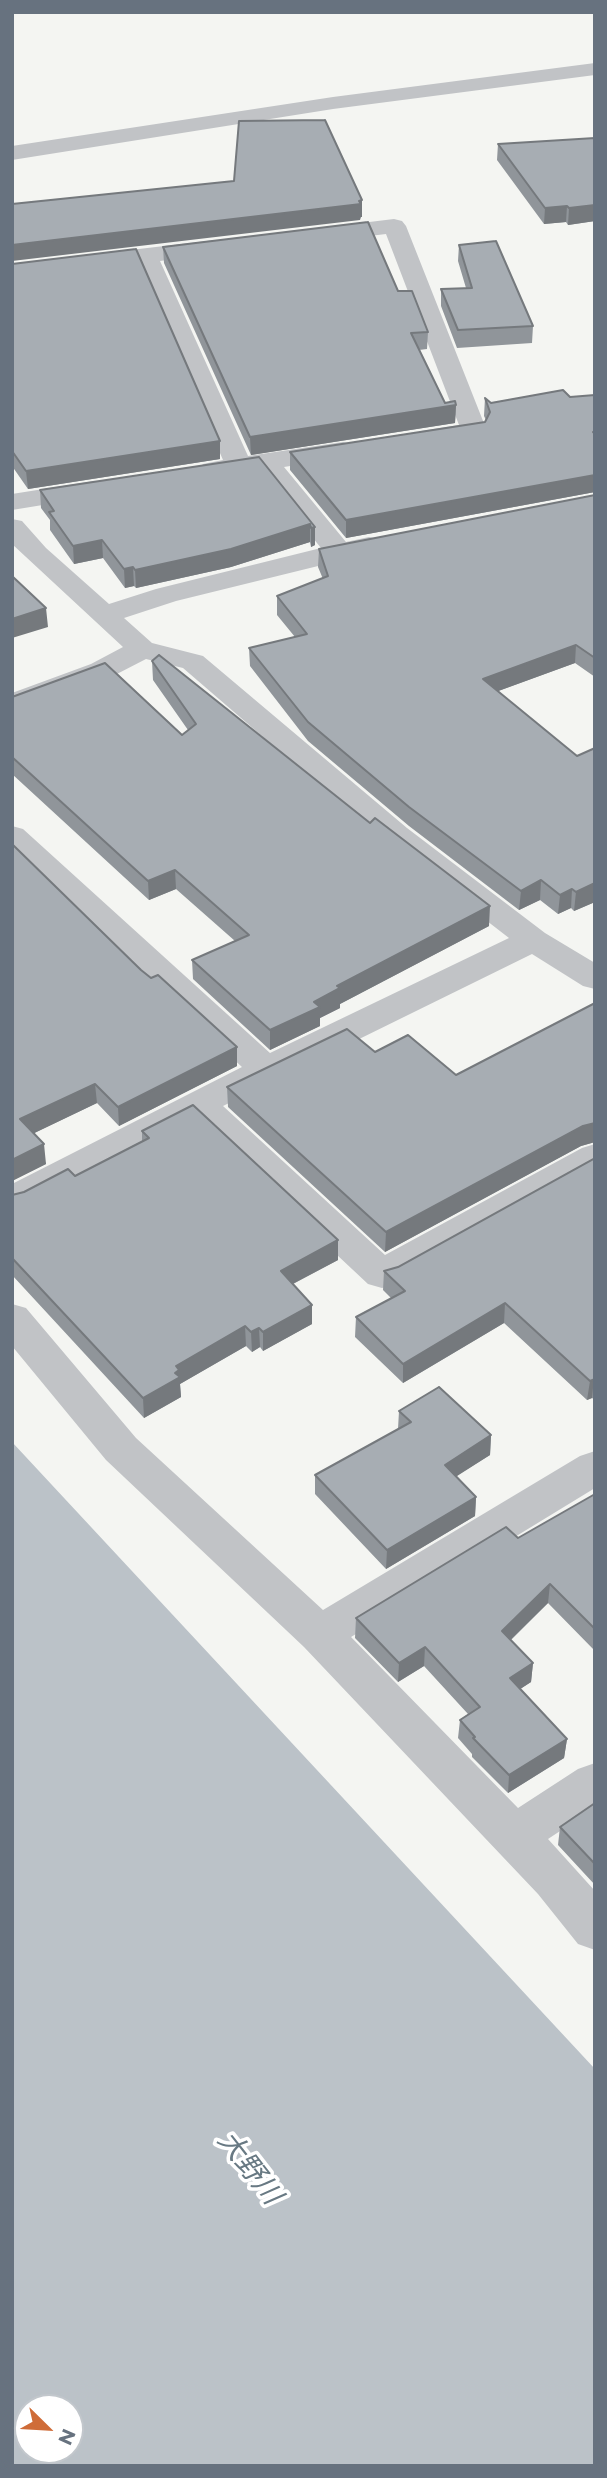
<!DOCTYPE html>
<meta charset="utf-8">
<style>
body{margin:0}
#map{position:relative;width:607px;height:2478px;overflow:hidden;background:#f4f5f2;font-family:Montserrat,sans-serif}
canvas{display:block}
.frame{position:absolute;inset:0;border:14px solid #67727f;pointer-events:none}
.north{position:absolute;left:14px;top:2394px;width:70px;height:70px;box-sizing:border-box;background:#fff;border:2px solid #c2c7cc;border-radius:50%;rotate:114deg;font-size:19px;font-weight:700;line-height:28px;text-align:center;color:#67727f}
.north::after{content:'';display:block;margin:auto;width:24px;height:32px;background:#cf6c38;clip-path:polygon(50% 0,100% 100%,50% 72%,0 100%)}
</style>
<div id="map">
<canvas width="607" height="2478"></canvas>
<div class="frame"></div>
<div class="north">N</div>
</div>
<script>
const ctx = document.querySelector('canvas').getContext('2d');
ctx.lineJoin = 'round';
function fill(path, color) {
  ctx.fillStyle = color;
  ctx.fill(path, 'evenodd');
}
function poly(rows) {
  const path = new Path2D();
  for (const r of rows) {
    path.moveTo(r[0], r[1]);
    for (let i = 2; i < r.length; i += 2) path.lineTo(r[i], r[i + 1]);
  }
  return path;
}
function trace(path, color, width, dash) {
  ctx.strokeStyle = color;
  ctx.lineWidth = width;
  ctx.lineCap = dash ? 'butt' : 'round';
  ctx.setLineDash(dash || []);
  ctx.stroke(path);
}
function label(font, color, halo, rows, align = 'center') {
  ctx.font = font + ' Montserrat,"Noto Sans JP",sans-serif';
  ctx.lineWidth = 7;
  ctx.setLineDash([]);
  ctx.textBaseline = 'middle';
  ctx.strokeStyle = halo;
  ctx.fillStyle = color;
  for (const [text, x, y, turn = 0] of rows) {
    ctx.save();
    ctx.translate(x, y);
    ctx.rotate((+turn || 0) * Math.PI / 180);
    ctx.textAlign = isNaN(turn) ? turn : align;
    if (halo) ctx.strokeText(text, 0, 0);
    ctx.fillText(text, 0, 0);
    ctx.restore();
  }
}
fill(poly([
 [12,1442,595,2069,595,2466,12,2466],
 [28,2408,70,2408,70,2450,28,2450]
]), '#bbc2c8');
fill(poly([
 [595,63,595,75,333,109,12,160,12,146,333,97,595,63],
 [394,219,402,221,406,226,487,431,483,437,430,445,421,443,417,437,421,431,459,425,386,234,320,242,312,240,308,235,312,230,320,228,394,219],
 [215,240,223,242,227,247,223,252,160,261,248,456,343,442,352,444,356,450,352,456,284,467,346,542,369,537,379,539,383,545,379,551,176,601,124,618,152,643,203,656,407,828,545,933,595,963,595,989,583,986,532,954,223,1106,385,1255,582,1148,595,1144,595,1173,396,1284,382,1288,368,1284,194,1121,25,1209,12,1213,12,1184,242,1067,12,854,12,826,23,829,270,1053,509,938,385,842,183,668,146,659,113,676,12,713,12,693,91,664,123,647,12,544,12,519,22,521,46,548,109,604,156,589,321,548,259,471,212,478,203,476,199,470,203,464,223,460,138,263,12,278,12,264,215,240],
 [94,481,104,483,108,489,104,495,12,510,12,494,94,481],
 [12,1304,26,1308,136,1438,323,1610,580,1456,595,1451,595,1488,351,1637,518,1808,578,1769,595,1763,595,1808,548,1839,595,1891,595,1950,578,1944,538,1894,304,1647,106,1460,12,1346,12,1304]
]), '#c1c3c6');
fill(poly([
 [595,138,595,221,568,225,566,222,544,224,497,160,498,144],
 [459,245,533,326,532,343,457,348,441,306,441,289,466,288,458,261],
 [163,247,398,291,428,332,427,349,419,350,445,403,456,405,455,423,251,455,164,263],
 [12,264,220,459,28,489,12,466],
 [595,395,595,492,346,538,290,470,290,452,485,422,486,420,484,416,485,398,491,403],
 [259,457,315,527,315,545,311,547,310,542,231,567,136,588,134,586,125,588,103,558,74,564,50,530,50,520,41,508,40,490],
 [595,495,595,677,575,663,498,691,577,756,595,748,595,902,574,911,571,908,558,914,540,900,519,910,409,826,308,741,250,666,249,648,295,637,277,615,277,596,323,579,318,567,319,549],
 [152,661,489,926,340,1004,340,1008,320,1018,320,1026,270,1050,193,979,192,960,235,941,176,889,149,900,12,774,12,697,182,735,188,730,153,680],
 [12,844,237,1066,119,1126,97,1103,34,1133,46,1164,12,1181],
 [595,1003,595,1142,581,1146,385,1252,228,1107,227,1087,375,1052,456,1075],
 [142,1131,338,1260,293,1284,312,1305,312,1324,263,1351,260,1347,252,1352,246,1346,180,1384,181,1397,144,1418,12,1275,12,1195,75,1176,142,1141],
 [595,1158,595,1400,592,1398,587,1400,504,1323,403,1383,355,1337,356,1317,391,1298,383,1290,384,1271,398,1267],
 [399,1411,491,1435,490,1455,456,1476,476,1497,475,1516,386,1569,315,1494,315,1475,398,1429],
 [595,1494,595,1651,548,1603,511,1640,533,1663,531,1682,520,1689,567,1739,564,1758,508,1793,472,1757,472,1754,458,1738,460,1720,468,1714,424,1666,398,1682,355,1638,356,1618,518,1538],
 [595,1803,595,1885,558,1845,560,1827]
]), '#90959a');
fill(poly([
 [362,200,362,217,361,217,360,220,12,261,12,245],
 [595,205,595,221,568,225,569,208],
 [567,206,566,222,544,224,545,208],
 [456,405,455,423,251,455,250,437],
 [220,441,220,459,28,489,26,471],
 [595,475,595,492,346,538,346,520],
 [310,524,310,542,231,567,136,588,135,570],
 [315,527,315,545,311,547,311,528],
 [102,540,103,558,74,564,73,546],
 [133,567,134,586,125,588,124,569],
 [46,608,48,627,12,638,12,619],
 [576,645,575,663,482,697,483,679],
 [175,870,176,889,149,900,148,881],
 [541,880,540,900,519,910,521,891],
 [595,883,595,902,574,911,576,892],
 [572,889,571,908,558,914,560,895],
 [490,906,489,926,340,1004,340,1008,320,1018,320,1026,270,1050,270,1030,337,986],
 [237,1047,237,1066,119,1126,118,1107],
 [95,1084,97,1103,22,1139,20,1119],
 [595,1123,595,1142,581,1146,385,1252,386,1232,583,1126],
 [44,1144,46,1164,12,1181,12,1160],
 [338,1240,338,1260,281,1290,281,1271],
 [505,1303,504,1323,403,1383,403,1364],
 [312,1305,312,1324,263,1351,263,1332],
 [245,1326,246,1346,180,1384,181,1397,144,1418,143,1398,176,1366],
 [259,1328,260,1347,252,1352,251,1332],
 [594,1378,592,1398,587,1400,590,1381],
 [491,1435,490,1455,443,1485,445,1465],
 [476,1497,475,1516,386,1569,387,1550],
 [550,1584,548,1603,500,1650,502,1631],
 [425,1647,424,1666,398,1682,399,1663],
 [533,1663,531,1682,508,1697,510,1678],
 [567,1739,564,1758,508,1793,509,1775]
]), '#75797d');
const building = poly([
 [325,120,362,200,359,201,361,204,12,245,12,204,234,181,239,121,325,120],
 [595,138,595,205,569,208,567,206,545,208,498,144,595,138],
 [368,222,398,291,412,291,428,332,411,333,445,403,455,401,456,405,250,437,163,247,368,222],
 [496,241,533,326,458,330,441,289,472,288,459,245,496,241],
 [136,249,220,441,26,471,12,451,12,264,136,249],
 [563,390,570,397,595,395,595,432,593,432,595,434,595,475,346,520,290,452,485,422,490,412,485,398,491,403,563,390],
 [259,457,315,527,311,528,310,524,231,549,135,570,133,567,124,569,102,540,73,546,49,512,54,511,40,490,259,457],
 [595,495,595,658,576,645,483,679,577,756,595,748,595,883,576,892,572,889,560,895,541,880,521,891,409,807,308,722,249,648,307,634,277,596,328,576,319,549,595,495],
 [12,576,46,608,12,619,12,576],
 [159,655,370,823,375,818,490,906,337,986,340,988,314,1002,320,1007,270,1030,192,960,249,935,175,870,148,881,12,757,12,697,105,663,182,735,196,724,152,661,159,655],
 [12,844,141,970,151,978,158,975,237,1047,118,1107,95,1084,20,1119,44,1144,12,1160,12,844],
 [595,1003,595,1123,583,1126,386,1232,227,1087,347,1029,375,1052,408,1035,456,1075,595,1003],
 [193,1105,338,1240,281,1271,312,1305,263,1332,259,1328,251,1332,245,1326,176,1366,179,1370,175,1373,180,1377,143,1398,12,1258,12,1195,24,1192,68,1169,75,1176,149,1138,142,1131,193,1105],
 [595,1158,595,1379,590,1381,505,1303,403,1364,356,1317,405,1291,384,1271,398,1267,595,1158],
 [439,1387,491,1435,445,1465,476,1497,387,1550,315,1475,411,1422,399,1411,439,1387],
 [595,1494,595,1629,550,1584,502,1631,533,1663,510,1678,567,1739,509,1775,473,1738,475,1737,460,1720,480,1707,425,1647,399,1663,356,1618,506,1527,518,1538,595,1494],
 [595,1803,595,1864,560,1827,595,1803]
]);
fill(building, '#a7adb3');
trace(building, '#75797d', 2);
label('italic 28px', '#687983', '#fff', [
 ["大野川",249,2168,52]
]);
</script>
